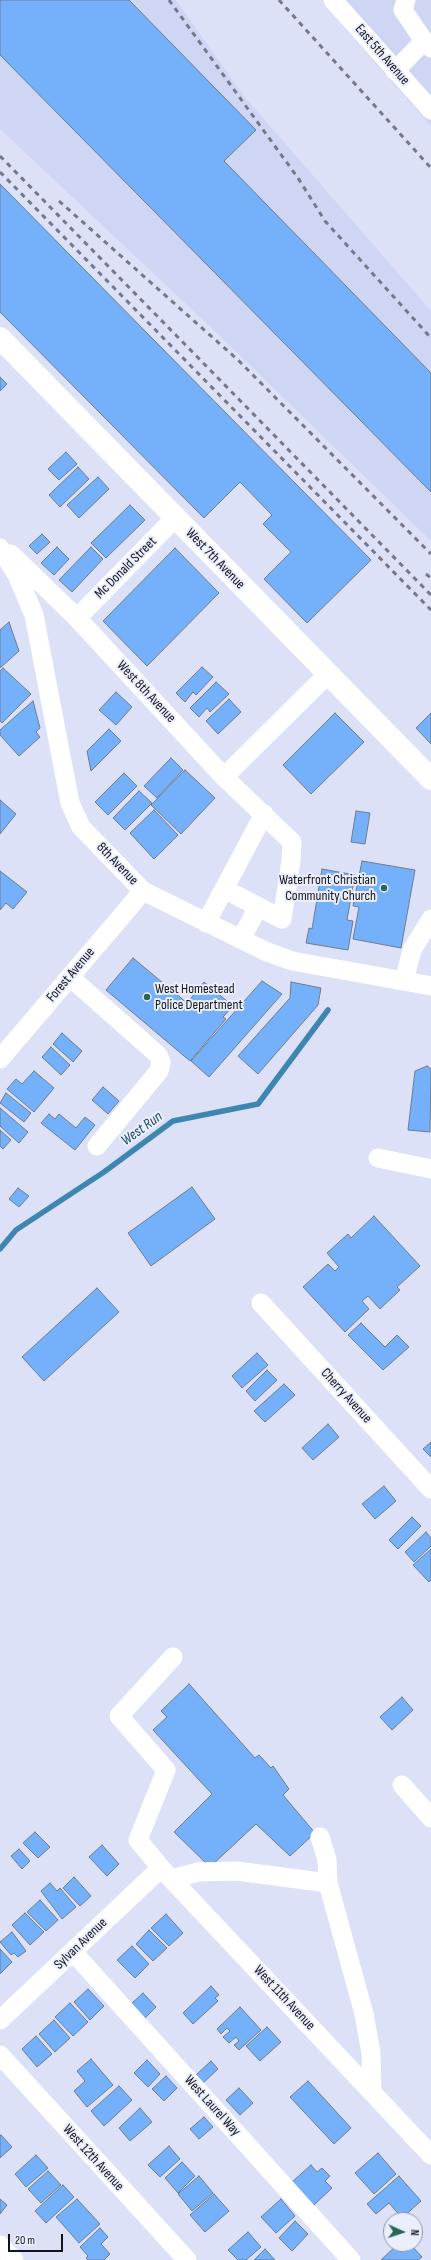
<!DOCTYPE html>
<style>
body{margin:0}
#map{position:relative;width:431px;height:2260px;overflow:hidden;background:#dce1f7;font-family:"Sofia Sans Condensed",sans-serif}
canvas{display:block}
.north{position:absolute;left:383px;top:2212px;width:40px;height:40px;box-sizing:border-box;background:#ebeffc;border:1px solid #9497a2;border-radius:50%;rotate:93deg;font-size:11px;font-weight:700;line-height:16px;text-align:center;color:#12131b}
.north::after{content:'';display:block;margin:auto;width:14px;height:18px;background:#256858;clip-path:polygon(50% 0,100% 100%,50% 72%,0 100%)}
.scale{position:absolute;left:8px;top:2234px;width:55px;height:18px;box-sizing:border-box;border:2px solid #12131b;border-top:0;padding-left:5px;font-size:12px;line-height:14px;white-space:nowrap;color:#12131b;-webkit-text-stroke:3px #ebeffc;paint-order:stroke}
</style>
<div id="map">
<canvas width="431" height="2260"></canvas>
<div class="north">N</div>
<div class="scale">20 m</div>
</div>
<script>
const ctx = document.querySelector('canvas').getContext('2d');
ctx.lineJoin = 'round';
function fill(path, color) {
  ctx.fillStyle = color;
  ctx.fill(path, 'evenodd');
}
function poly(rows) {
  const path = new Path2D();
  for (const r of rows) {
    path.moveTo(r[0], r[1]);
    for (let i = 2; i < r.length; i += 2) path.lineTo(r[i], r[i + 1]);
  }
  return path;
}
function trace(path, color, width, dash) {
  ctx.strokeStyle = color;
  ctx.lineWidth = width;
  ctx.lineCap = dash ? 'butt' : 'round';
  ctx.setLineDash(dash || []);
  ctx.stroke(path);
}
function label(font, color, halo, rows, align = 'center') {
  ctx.font = font + ' "Sofia Sans Condensed",sans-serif';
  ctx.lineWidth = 4;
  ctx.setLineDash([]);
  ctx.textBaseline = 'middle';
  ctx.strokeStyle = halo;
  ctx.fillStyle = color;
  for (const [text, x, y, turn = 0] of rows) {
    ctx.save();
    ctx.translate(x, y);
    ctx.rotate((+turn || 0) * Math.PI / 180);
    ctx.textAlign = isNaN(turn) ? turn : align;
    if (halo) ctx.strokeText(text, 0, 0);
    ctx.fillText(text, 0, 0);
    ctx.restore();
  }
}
fill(poly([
 [0,0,176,0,243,95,431,311,431,541,219,335,0,129],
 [322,0,431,0,431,126,347,31]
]), '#cfd6f3');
trace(poly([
 [0,1249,16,1230,104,1172,173,1121,258,1104,328,1010]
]), '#3c86af', 5.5);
const building = poly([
 [0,0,129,0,256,130,224,161,431,373,431,492,0,55,0,0],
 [0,184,371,560,307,623,264,579,291,552,263,524,272,515,240,482,204,518,0,312,0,184],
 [0,377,7,384,0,391,0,377],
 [66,452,77,464,59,480,48,469,66,452],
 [78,467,89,479,60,507,49,495,78,467],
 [98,477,109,489,79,518,67,505,98,477],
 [130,505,145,520,106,558,91,543,130,505],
 [42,534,50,542,37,554,29,546,42,534],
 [57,547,69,559,54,575,41,563,57,547],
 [91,547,103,559,72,592,59,580,91,547],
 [175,548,219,593,147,666,103,621,175,548],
 [9,622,19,651,0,668,0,630,9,622],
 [202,667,213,677,196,695,193,692,185,702,176,693,202,667],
 [3,668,31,694,2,723,0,721,0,671,3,668],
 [216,682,229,694,210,712,207,708,199,717,190,708,216,682],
 [116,692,132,707,116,725,99,710,116,692],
 [229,699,241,712,218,734,206,721,229,699],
 [33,701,40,728,36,732,40,737,19,756,0,735,0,730,33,701],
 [335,713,364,742,311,794,283,765,335,713],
 [431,713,431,744,416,728,431,713],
 [109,729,121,741,91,771,87,751,109,729],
 [171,758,183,770,157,798,144,786,171,758],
 [185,770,215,798,181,834,151,805,185,770],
 [124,773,137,786,108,815,95,802,124,773],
 [139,791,152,803,125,830,113,818,139,791],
 [0,800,16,814,0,834,0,800],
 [154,810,178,835,154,859,130,833,154,810],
 [356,811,370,813,365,844,351,842,356,811],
 [362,861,415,870,401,948,353,939,359,907,353,906,362,861],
 [322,869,355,875,347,920,353,921,348,950,306,943,309,928,312,929,322,869],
 [0,871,27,892,13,909,6,903,0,910,0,871],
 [133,958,187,1003,204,982,233,1006,223,1017,226,1019,190,1061,106,990,133,958],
 [262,981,282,994,209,1077,191,1061,262,981],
 [291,982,321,988,318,1005,258,1074,238,1056,290,998,291,982],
 [62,1033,82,1051,73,1062,53,1044,62,1033],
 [51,1047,70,1065,61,1075,42,1057,51,1047],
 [427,1066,431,1069,430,1132,408,1130,415,1071,427,1066],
 [34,1071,54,1088,34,1112,7,1089,16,1079,22,1084,34,1071],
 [103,1087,119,1101,108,1114,92,1100,103,1087],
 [6,1093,31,1113,24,1122,0,1103,6,1093],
 [0,1108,28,1132,19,1143,0,1126,0,1108],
 [49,1114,55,1119,59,1114,76,1128,85,1117,95,1125,75,1150,41,1123,49,1114],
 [0,1130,11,1140,3,1149,0,1146,0,1130],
 [192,1187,215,1219,151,1266,128,1233,192,1187],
 [18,1188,29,1196,19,1207,9,1199,18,1188],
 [374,1216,420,1266,397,1287,400,1290,380,1309,368,1296,362,1301,369,1309,345,1332,303,1287,328,1264,335,1271,339,1267,327,1253,348,1234,351,1238,374,1216],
 [97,1288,119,1312,44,1381,22,1357,97,1288],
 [361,1323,385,1347,397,1335,409,1347,383,1370,348,1335,361,1323],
 [257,1353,268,1365,242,1388,232,1376,257,1353],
 [267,1370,277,1380,255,1401,246,1391,267,1370],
 [284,1384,295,1395,265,1422,254,1411,284,1384],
 [328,1424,339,1437,313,1460,302,1448,328,1424],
 [431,1442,431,1457,423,1449,431,1442],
 [384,1486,396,1501,375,1519,362,1504,384,1486],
 [412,1517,421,1526,398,1549,389,1540,412,1517],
 [426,1532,431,1538,431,1546,414,1562,405,1552,426,1532],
 [431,1549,431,1580,429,1582,413,1565,431,1549],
 [189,1684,255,1758,259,1755,271,1768,273,1766,289,1789,283,1795,315,1833,290,1856,256,1824,210,1867,174,1832,212,1794,153,1730,167,1717,161,1711,189,1684],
 [402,1697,413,1710,392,1730,380,1717,402,1697],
 [35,1832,50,1847,38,1858,23,1843,35,1832],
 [102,1845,119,1864,107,1876,89,1857,102,1845],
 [19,1849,30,1861,22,1869,11,1856,19,1849],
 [74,1877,91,1896,80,1906,63,1888,74,1877],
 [50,1883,57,1891,60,1888,76,1907,62,1919,41,1891,50,1883],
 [40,1900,58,1920,46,1931,27,1912,40,1900],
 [25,1913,44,1932,30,1945,12,1925,25,1913],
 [166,1914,183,1933,169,1946,151,1928,166,1914],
 [149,1930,167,1948,153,1961,136,1944,149,1930],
 [12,1932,26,1951,18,1957,14,1953,11,1955,0,1942,12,1932],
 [132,1946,149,1964,135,1978,117,1960,132,1946],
 [0,1949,12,1962,0,1974,0,1949],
 [211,1986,219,1995,215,1998,218,2001,193,2024,183,2013,211,1986],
 [88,1989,104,2006,90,2020,74,2002,88,1989],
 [143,1993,156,2007,145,2018,131,2004,143,1993],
 [70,2003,88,2022,73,2036,55,2017,70,2003],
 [240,2007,261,2030,239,2050,234,2045,239,2041,236,2037,229,2043,223,2037,230,2031,227,2028,221,2034,217,2029,240,2007],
 [54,2020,70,2038,55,2052,39,2034,54,2020],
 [267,2027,281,2042,260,2061,246,2046,267,2027],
 [36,2036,52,2054,37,2067,22,2049,36,2036],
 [91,2059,113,2085,87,2107,74,2091,85,2081,77,2071,91,2059],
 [147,2060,160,2074,148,2087,134,2073,147,2060],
 [211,2061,218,2069,203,2083,196,2075,211,2061],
 [166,2076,177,2088,164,2101,152,2089,166,2076],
 [308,2081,351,2128,334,2144,290,2097,308,2081],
 [119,2086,132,2100,104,2126,91,2111,119,2086],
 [239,2088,253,2103,240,2115,226,2100,239,2088],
 [140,2108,152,2122,130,2141,119,2128,140,2108],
 [204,2117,213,2127,199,2139,190,2129,204,2117],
 [1,2135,12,2147,0,2158,0,2136,1,2135],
 [169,2146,180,2159,160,2177,148,2165,169,2146],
 [378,2153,396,2174,374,2194,355,2173,378,2153],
 [36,2155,48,2168,26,2187,15,2174,36,2155],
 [182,2162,195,2176,178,2193,165,2178,182,2162],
 [311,2165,317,2172,322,2168,330,2176,325,2181,332,2188,314,2205,292,2182,311,2165],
 [48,2171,61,2185,41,2203,28,2189,48,2171],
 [199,2176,213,2193,192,2211,178,2194,199,2176],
 [399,2176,421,2201,402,2218,389,2203,376,2214,367,2204,399,2176],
 [63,2185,74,2197,46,2223,35,2211,63,2185],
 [214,2194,229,2211,205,2232,190,2215,214,2194],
 [0,2199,7,2205,0,2214,0,2199],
 [77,2199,100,2224,79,2243,56,2217,77,2199],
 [281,2199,295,2216,276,2233,261,2217,281,2199],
 [295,2221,308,2234,292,2251,279,2238,295,2221],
 [100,2228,108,2237,101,2244,110,2254,104,2260,88,2260,86,2258,88,2256,80,2247,100,2228],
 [248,2232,261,2247,246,2260,238,2260,228,2250,248,2232],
 [398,2244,410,2244,422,2257,418,2260,381,2260,398,2244],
 [265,2249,275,2260,254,2260,265,2249]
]);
fill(building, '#75b0fb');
trace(building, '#6f7c8d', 1);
trace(poly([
 [333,0,431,110],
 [406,0,403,10,424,41],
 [395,71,424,41,431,48],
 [0,548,17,575,34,615,70,803,81,827,143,891,265,951,292,961,431,986],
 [11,554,77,618,224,777,292,842,291,861,282,919,224,889,206,923],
 [77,618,175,518],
 [224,777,328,674],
 [224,889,264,814],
 [241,939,258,907],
 [70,977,158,1055,161,1062,159,1071,97,1146],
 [404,981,412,950,431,919],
 [0,1059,143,891],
 [378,1158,431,1169],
 [261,1303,431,1489],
 [173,1657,119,1716,166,1770,138,1840,161,1868,431,2155],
 [402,1785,431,1818],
 [320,1837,327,1860,328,1883],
 [172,1879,198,1872,237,1871,328,1883,364,2014,371,2053,372,2090],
 [73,1952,351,2260],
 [0,2020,161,1868],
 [0,2055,187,2260],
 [0,2245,14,2260]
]), '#fff', 19);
trace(poly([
 [0,338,431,779]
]), '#fff', 22);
trace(poly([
 [169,0,298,178,325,221,431,338],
 [279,0,431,168],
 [0,156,431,595],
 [0,172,431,610],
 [59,201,238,360,431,554],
 [426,574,431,578]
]), '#757887', 3, [5, 5]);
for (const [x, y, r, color] of [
 [384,888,4,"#256858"],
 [147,997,4,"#256858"]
]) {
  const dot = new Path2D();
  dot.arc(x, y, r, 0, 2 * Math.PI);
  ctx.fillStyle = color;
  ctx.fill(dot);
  trace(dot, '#ebeffc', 1.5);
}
label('14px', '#12131b', '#ebeffc', [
 ["East 5th Avenue",382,55,49],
 ["West 7th Avenue",215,559,46],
 ["Mc Donald Street",126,568,-45],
 ["West 8th Avenue",146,692,47],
 ["8th Avenue",117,864,46],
 ["Forest Avenue",71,975,-50],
 ["Cherry Avenue",346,1396,48],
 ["Sylvan Avenue",81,1944,-44],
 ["West 11th Avenue",284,1998,47],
 ["West Laurel Way",212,2106,48],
 ["West 12th Avenue",93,2158,48]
]);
label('14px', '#12131b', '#ebeffc', [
 ["Waterfront Christian",376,880],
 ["Community Church",376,896],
 ["West Homestead",155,989,"left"],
 ["Police Department",155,1005,"left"]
], 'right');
label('italic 15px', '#1d4860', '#ebeffc', [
 ["West Run",142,1129,-36]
]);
</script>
